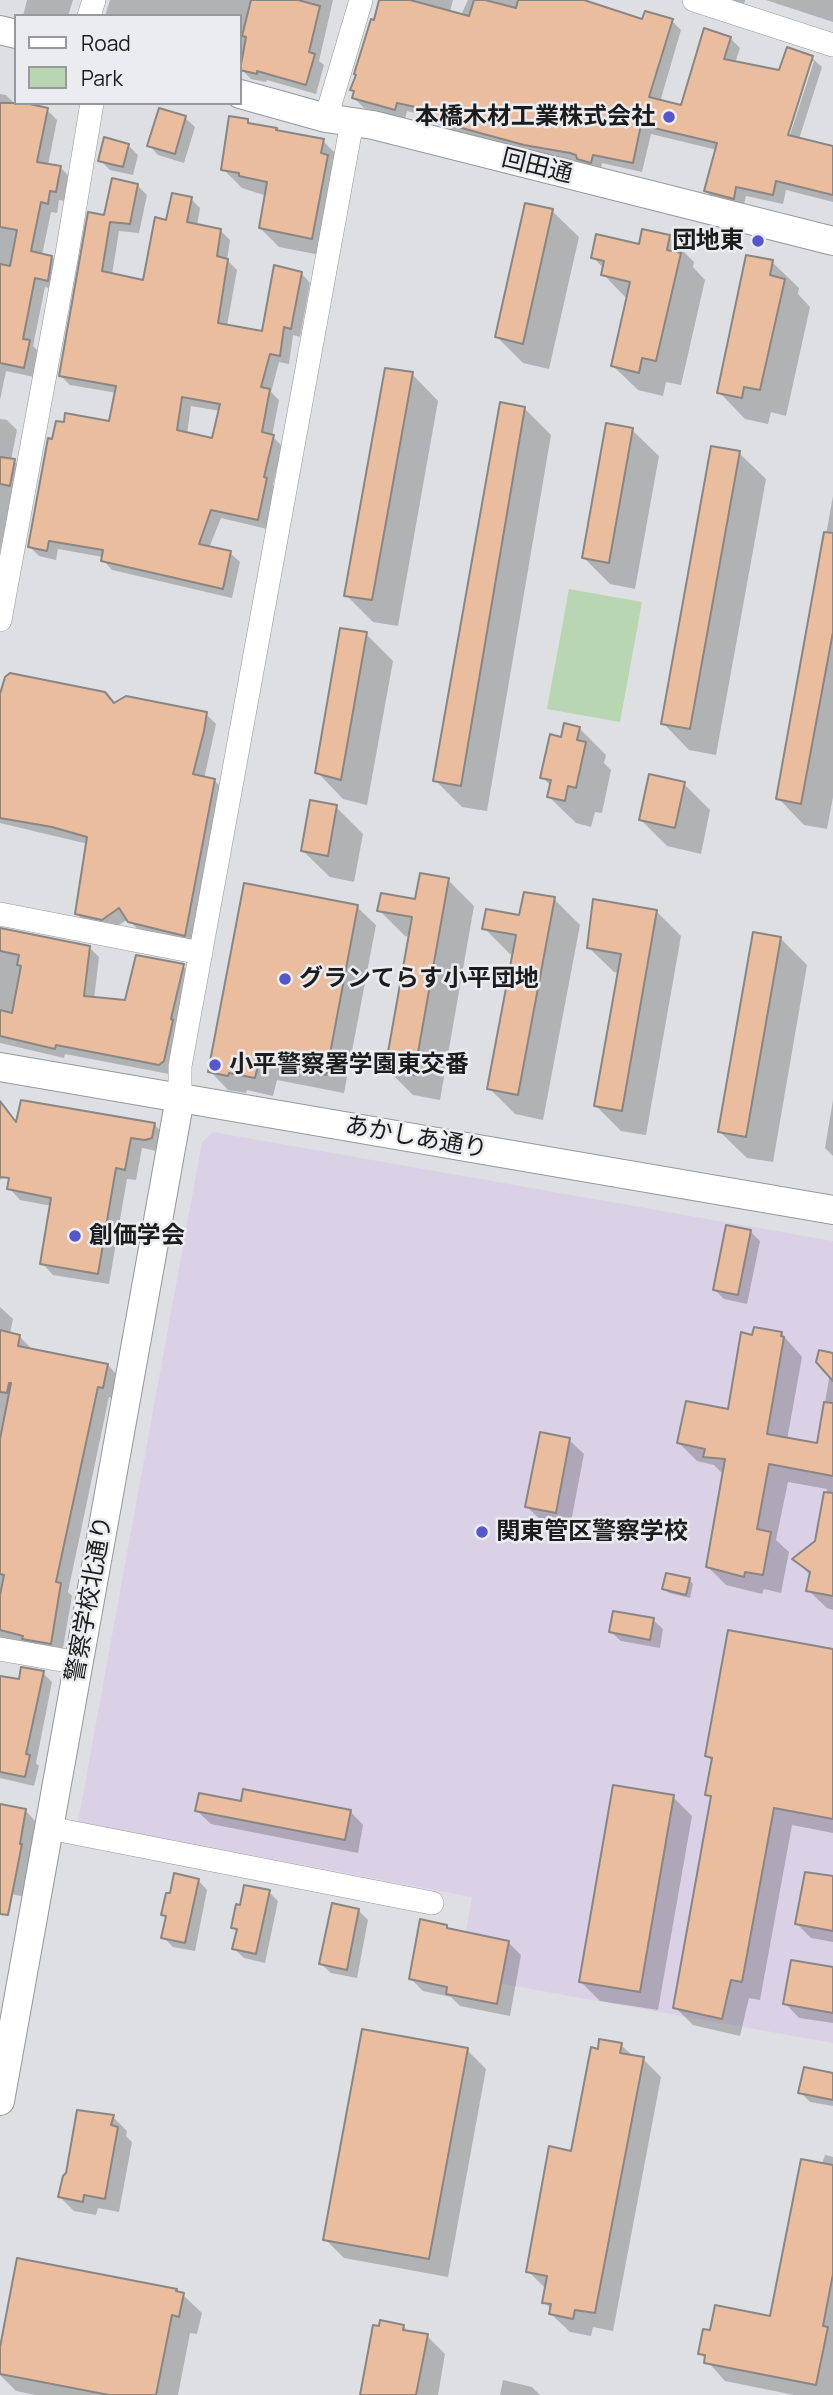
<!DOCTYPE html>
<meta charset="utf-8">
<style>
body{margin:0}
#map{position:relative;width:833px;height:2395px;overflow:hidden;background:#dedfe2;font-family:Manrope,sans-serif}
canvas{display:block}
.legend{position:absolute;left:14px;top:14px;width:228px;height:91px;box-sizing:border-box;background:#ebecef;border:2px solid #98999b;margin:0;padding:9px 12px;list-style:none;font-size:21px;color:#1c1c1d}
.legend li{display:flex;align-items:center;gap:14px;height:35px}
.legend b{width:35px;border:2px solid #98999b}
</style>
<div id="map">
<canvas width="833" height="2395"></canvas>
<ul class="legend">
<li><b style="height:9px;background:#fff"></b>Road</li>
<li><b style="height:19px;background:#b7d6b1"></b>Park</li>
</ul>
</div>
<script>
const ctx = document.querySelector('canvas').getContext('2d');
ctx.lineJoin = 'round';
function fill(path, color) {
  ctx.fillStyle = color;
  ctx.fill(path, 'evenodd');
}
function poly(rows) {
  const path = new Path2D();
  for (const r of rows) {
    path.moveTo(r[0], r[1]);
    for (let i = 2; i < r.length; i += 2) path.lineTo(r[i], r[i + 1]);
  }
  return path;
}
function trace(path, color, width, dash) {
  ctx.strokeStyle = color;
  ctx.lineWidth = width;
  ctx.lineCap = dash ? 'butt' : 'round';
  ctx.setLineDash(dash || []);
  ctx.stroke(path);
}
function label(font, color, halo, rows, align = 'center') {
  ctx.font = font + ' Manrope,"Noto Sans JP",sans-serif';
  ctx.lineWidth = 5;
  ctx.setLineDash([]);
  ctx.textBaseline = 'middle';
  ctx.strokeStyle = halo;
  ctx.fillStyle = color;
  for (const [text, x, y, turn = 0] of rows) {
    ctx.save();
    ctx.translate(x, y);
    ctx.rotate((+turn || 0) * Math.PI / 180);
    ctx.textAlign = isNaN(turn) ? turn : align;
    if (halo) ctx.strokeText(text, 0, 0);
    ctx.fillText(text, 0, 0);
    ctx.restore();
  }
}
fill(poly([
 [213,1132,833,1241,833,2043,458,1976,472,1897,78,1822,202,1142]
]), '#dad1e6');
fill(poly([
 [569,589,642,602,620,722,547,709]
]), '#b7d6b1');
fill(poly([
 [27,0,73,0,68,16,23,16],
 [110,0,333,0,319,61,324,65,316,94,267,80,266,82,251,79,244,72,240,72,240,16,105,16],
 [379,0,453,0,436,65,438,65,468,0,578,0,643,21,672,21,681,30,660,102,682,107,730,38,740,48,735,63,781,72,812,58,822,67,799,139,833,147,833,202,786,190,783,204,746,196,743,208,716,201,706,191,717,150,651,134,642,172,602,163,600,172,588,168,581,162,535,154,469,136,467,134,444,130,434,118,407,111,405,119,364,108,354,98,357,75,356,74],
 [810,61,814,61,787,144,784,143],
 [725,0,745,0,744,5],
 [766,0,833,0,833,22],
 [0,94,6,95,13,102,47,110,57,120,48,165,61,168,71,178,66,201,59,200,57,213,51,212,42,255,52,257,62,267,58,290,45,287,33,346,39,352,34,377,6,371,0,400],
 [185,118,195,127,184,163,158,155,149,145],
 [248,121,252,125,276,130,279,133,323,141,342,160,331,257,279,247,260,228,267,196,242,188,223,169],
 [128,145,138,155,133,175,110,170,100,160],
 [138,186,147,195,139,233,119,231,112,275,144,282,168,222,191,199,200,208,197,226,220,230,230,240,227,260,237,270,227,326,263,333,301,273,310,283,300,337,293,335,289,364,279,362,271,392,279,400,272,436,282,446,273,485,276,489,267,529,221,518,209,548,230,553,240,562,232,598,112,570,103,560,103,557,58,549,56,560,39,556,29,546,111,423,117,393,70,385,61,376,106,217],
 [191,406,220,411,214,440,187,434],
 [552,211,579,237,549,369,523,363,497,337],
 [669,237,694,262,693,267,705,280,681,385,666,382,663,396,638,390,613,366,628,300,603,274,604,269,593,257],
 [772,262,799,288,798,294,810,307,786,416,771,412,768,424,745,419,719,392],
 [412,374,438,401,398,626,373,622,346,595],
 [524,408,551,435,487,811,462,807,435,780],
 [0,419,7,420,17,430,11,460,14,461,24,471,12,494,0,552],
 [632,430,659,456,635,589,610,584,584,558],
 [739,453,766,479,716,755,689,750,663,723],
 [833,496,833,797,827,829,804,825,778,798],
 [366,634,393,661,367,805,343,799,317,772],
 [115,704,206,714,216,724,204,779,215,781,225,791,195,945,140,932,128,919,113,929,87,924,77,914,88,844,0,823,0,705],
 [579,728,606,755,604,763,611,770,602,813,595,812,591,827,576,823,549,797,551,786,542,777,563,739],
 [684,784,710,810,701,854,667,846,641,820],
 [336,807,363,834,354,882,330,877,303,851],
 [448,880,474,906,440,1100,413,1095,387,1069,410,937,405,936,379,910,417,901],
 [554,899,580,925,543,1120,515,1114,489,1088,514,955,510,954,484,928,521,917],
 [357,907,376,925,344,1093,277,1080,273,1096,247,1090,246,1093,228,1090,210,1071],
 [656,911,681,936,646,1135,621,1131,596,1106,619,973,614,972,588,947],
 [0,929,89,947,99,957,94,999,127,1002,183,966,193,976,169,1074,65,1054,64,1058,0,1043],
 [780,938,807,965,773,1162,747,1158,720,1132],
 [833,1100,833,1156,825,1148],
 [0,1102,17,1123,154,1124,165,1136,157,1151,142,1148,136,1180,127,1179,109,1284,53,1275,42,1263,52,1206,20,1200,9,1188,12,1172,0,1180],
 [750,1231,760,1241,747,1304,724,1299,715,1290],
 [0,1307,13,1319,10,1334,19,1336,31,1348,30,1351,108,1365,119,1377,114,1399,109,1397,68,1592,72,1596,62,1654,0,1638],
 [781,1333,802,1357,787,1440,818,1445,833,1354,833,1610,827,1608,808,1590,811,1576,794,1559,817,1542,827,1489,788,1482,776,1540,789,1552,781,1593,764,1589,762,1594,726,1585,708,1567,724,1475,714,1465,697,1461,679,1443,729,1411,754,1337],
 [569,1440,584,1454,570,1527,542,1521,527,1507],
 [689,1579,693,1584,690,1598,669,1593,664,1589],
 [653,1620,663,1629,660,1648,621,1641,611,1632],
 [833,1651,833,1833,792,1825,760,2000,749,1998,740,2036,693,2025,675,2007,712,1799,707,1794,713,1762,707,1756],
 [43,1673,52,1682,36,1763,39,1766,34,1786,0,1778,0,1678,20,1681],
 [673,1797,692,1816,658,2010,600,2001,581,1982],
 [0,1806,25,1810,37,1823,26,1897,0,1892],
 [197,1811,350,1811,363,1825,358,1853,211,1824],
 [833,1878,833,1942,811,1938,797,1924],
 [198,1880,207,1890,195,1951,173,1947,163,1937,167,1919,163,1915],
 [269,1892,278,1901,265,1963,244,1958,234,1949,238,1932,233,1928],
 [358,1910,368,1920,357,1978,331,1973,321,1964],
 [446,1926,451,1931,508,1942,521,1955,510,2016,460,2006,451,1997,423,1991,411,1979],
 [833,1965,833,2023,799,2018,785,2003,832,1969],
 [621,2045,634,2057,643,2059,661,2077,613,2331,593,2327,591,2336,570,2332,551,2314,552,2310,544,2302,546,2289,528,2271,573,2153],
 [467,2050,486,2069,448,2277,344,2258,325,2239],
 [833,2075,833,2106,810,2102,800,2092],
 [113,2117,127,2131,126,2136,132,2142,119,2212,98,2208,96,2215,74,2211,60,2197],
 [825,2155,833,2157,833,2395,794,2395,725,2381,700,2353,712,2332,772,2318],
 [176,2290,183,2295,202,2313,197,2334,190,2333,178,2395,35,2395,16,2391,0,2375,0,2357],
 [403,2326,410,2333,427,2336,445,2354,438,2395,362,2395],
 [503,2380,532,2387,540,2395,500,2395]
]), '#0003');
const building = poly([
 [251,0,298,0,320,6,309,52,315,54,306,85,257,71,257,74,240,70,246,37,242,36,251,0],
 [379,0,410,0,469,16,474,0,485,0,516,8,518,0,584,0,642,19,645,11,673,19,649,97,681,105,704,28,731,37,724,59,779,70,787,47,813,56,788,135,833,146,833,195,776,181,773,195,736,187,734,199,704,191,717,143,641,125,633,163,593,155,591,163,577,159,576,155,570,153,524,145,458,127,458,125,432,120,434,111,397,103,395,110,352,98,354,91,350,90,356,75,354,74,371,19,374,20,379,0],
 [0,103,25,103,48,108,37,162,61,166,56,192,50,191,48,204,41,202,31,251,52,256,48,281,35,278,23,339,30,340,24,368,0,363,0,264,10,266,17,230,0,227,0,103],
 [159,108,186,116,175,154,147,146,159,108],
 [229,116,248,119,248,123,277,128,276,130,324,139,321,153,328,155,312,239,259,228,267,182,239,176,239,173,221,170,229,116],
 [104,137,129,144,123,167,98,161,104,137],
 [112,178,138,184,130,224,110,222,102,271,143,280,155,217,166,220,172,193,192,197,187,222,221,229,217,256,228,259,218,323,262,331,274,265,302,272,291,329,284,327,280,356,270,354,261,387,270,389,262,432,274,435,264,477,267,478,258,520,211,510,199,544,231,551,223,589,101,561,103,550,49,541,47,551,28,547,48,438,52,439,56,421,64,422,65,413,109,421,116,386,59,376,88,212,104,215,112,178],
 [182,397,220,404,212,438,177,430,182,397],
 [525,203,553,209,523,344,495,337,525,203],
 [642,229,670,235,667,250,681,253,656,361,642,358,639,373,611,366,630,282,601,275,604,261,591,258,596,234,639,244,642,229],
 [746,255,773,260,770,275,785,279,760,390,744,387,742,398,717,393,746,255],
 [385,368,413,372,372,600,344,596,385,368],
 [500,402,525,407,461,786,433,781,500,402],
 [606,423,633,428,609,563,582,558,606,423],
 [711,446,740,451,690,729,661,724,711,446],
 [0,457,15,459,10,486,0,484,0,457],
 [824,532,833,533,833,632,801,804,776,799,824,532],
 [340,628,367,632,341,780,315,773,340,628],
 [10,673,105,692,114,703,126,696,207,712,204,731,193,774,215,779,185,936,128,922,119,908,102,920,75,914,87,837,52,827,0,818,0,694,5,677,10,673],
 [564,723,580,727,577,740,586,742,576,788,568,786,565,801,547,797,551,780,540,778,550,734,561,737,564,723],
 [649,774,685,782,675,828,639,820,649,774],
 [310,800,337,805,328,856,301,851,310,800],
 [420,873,449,878,414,1075,385,1069,412,917,377,911,381,893,415,899,420,873],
 [244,883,358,905,326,1075,259,1062,255,1078,229,1073,228,1076,208,1072,244,883],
 [524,892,555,897,518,1095,487,1089,516,935,482,929,486,909,519,915,524,892],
 [593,899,657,910,622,1111,594,1106,621,954,587,948,593,899],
 [0,928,90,946,84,996,125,1000,136,955,184,964,171,1019,173,1020,164,1061,159,1065,56,1045,55,1049,0,1036,0,1010,12,1013,21,966,17,965,19,955,0,951,0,928],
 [753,932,781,937,746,1137,718,1132,753,932],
 [21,1100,155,1123,152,1138,145,1140,131,1138,125,1170,116,1168,98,1274,40,1264,51,1198,7,1189,9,1178,0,1177,0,1101,16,1122,21,1100],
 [726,1225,751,1230,738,1295,713,1290,726,1225],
 [754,1327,782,1332,781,1336,784,1337,767,1434,817,1443,824,1402,833,1403,833,1476,769,1464,757,1529,771,1532,763,1575,745,1572,744,1577,706,1567,725,1459,703,1457,705,1449,677,1443,686,1401,728,1409,741,1332,752,1335,754,1327],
 [0,1330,20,1335,18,1346,108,1364,103,1388,98,1387,56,1582,61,1583,51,1644,22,1639,23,1636,0,1630,0,1595,4,1575,0,1574,0,1439,11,1383,9,1383,7,1393,0,1392,0,1330],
 [819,1350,833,1353,833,1381,816,1362,819,1350],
 [540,1432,570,1438,556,1513,525,1507,540,1432],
 [824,1492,833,1493,833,1596,806,1591,810,1572,792,1559,815,1541,824,1492],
 [666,1573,690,1578,686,1595,662,1589,666,1573],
 [613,1611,654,1618,650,1640,609,1632,613,1611],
 [728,1630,833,1649,833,1819,774,1808,742,1982,731,1980,722,2019,673,2008,711,1796,705,1795,712,1758,705,1756,728,1630],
 [21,1667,44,1671,26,1754,30,1755,25,1777,0,1772,0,1676,19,1679,21,1667],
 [613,1785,674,1795,640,1992,579,1982,613,1785],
 [243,1789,351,1810,345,1840,195,1811,199,1793,241,1801,243,1789],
 [0,1804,26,1809,20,1844,22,1844,8,1915,0,1914,0,1804],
 [805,1872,833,1876,833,1931,795,1924,805,1872],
 [174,1873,199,1879,185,1943,161,1938,166,1916,161,1915,166,1893,170,1893,174,1873],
 [244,1885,270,1890,256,1954,232,1949,237,1929,231,1928,236,1904,240,1905,244,1885],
 [332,1903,359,1909,347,1970,319,1964,332,1903],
 [420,1919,447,1925,447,1928,509,1941,497,2004,446,1994,447,1987,409,1979,420,1919],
 [791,1960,833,1967,833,2013,783,2004,791,1960],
 [362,2029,468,2048,429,2259,323,2240,362,2029],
 [599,2039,622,2043,620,2053,644,2057,595,2313,575,2310,573,2319,549,2314,551,2304,542,2303,547,2276,526,2272,549,2146,571,2151,591,2047,598,2049,599,2039],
 [804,2067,833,2073,833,2100,798,2093,804,2067],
 [77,2110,114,2115,111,2125,118,2127,105,2199,84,2195,83,2202,58,2197,63,2176,66,2173,77,2110],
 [801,2159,833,2165,833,2274,823,2326,828,2327,816,2385,704,2363,705,2355,698,2354,703,2329,710,2330,715,2305,770,2316,801,2159],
 [17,2258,177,2289,176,2291,184,2293,179,2317,172,2315,156,2395,109,2395,0,2374,0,2347,17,2258],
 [380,2320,404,2325,403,2330,428,2334,416,2395,360,2395,373,2325,379,2326,380,2320]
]);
fill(building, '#eabd9f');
trace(building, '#898684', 2);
const minor = poly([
 [694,0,833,45],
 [89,16,94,0],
 [326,118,361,0],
 [0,620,67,254,92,103],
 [0,914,201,953],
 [180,1098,180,1066,352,122],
 [0,1649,79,1663],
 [49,1828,432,1903]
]);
const tertiary = poly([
 [0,30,16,34],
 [240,94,326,118,373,125,833,241],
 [0,1067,833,1210],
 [0,2101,180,1098]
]);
trace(minor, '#96979a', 24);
trace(tertiary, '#96979a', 30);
trace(minor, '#fff', 23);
trace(tertiary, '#fff', 28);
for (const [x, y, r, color] of [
 [669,117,7,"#5656cd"],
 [758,241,7,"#5656cd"],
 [285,979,7,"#5656cd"],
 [215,1065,7,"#5656cd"],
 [75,1236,7,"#5656cd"],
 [482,1532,7,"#5656cd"]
]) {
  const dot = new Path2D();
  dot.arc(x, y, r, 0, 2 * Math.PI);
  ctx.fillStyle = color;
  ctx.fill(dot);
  trace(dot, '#ebecef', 2.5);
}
label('bold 24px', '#1c1c1d', '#ebecef', [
 ["本橋木材工業株式会社",655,117,"right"],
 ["団地東",744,241,"right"],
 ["グランてらす小平団地",299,979],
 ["小平警察署学園東交番",229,1065],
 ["創価学会",89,1236],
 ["関東管区警察学校",496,1532]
], 'left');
label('24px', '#1c1c1d', '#ebecef', [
 ["回田通",537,167,14],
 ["あかしあ通り",416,1138,10],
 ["警察学校北通り",90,1599,-80]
]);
</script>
